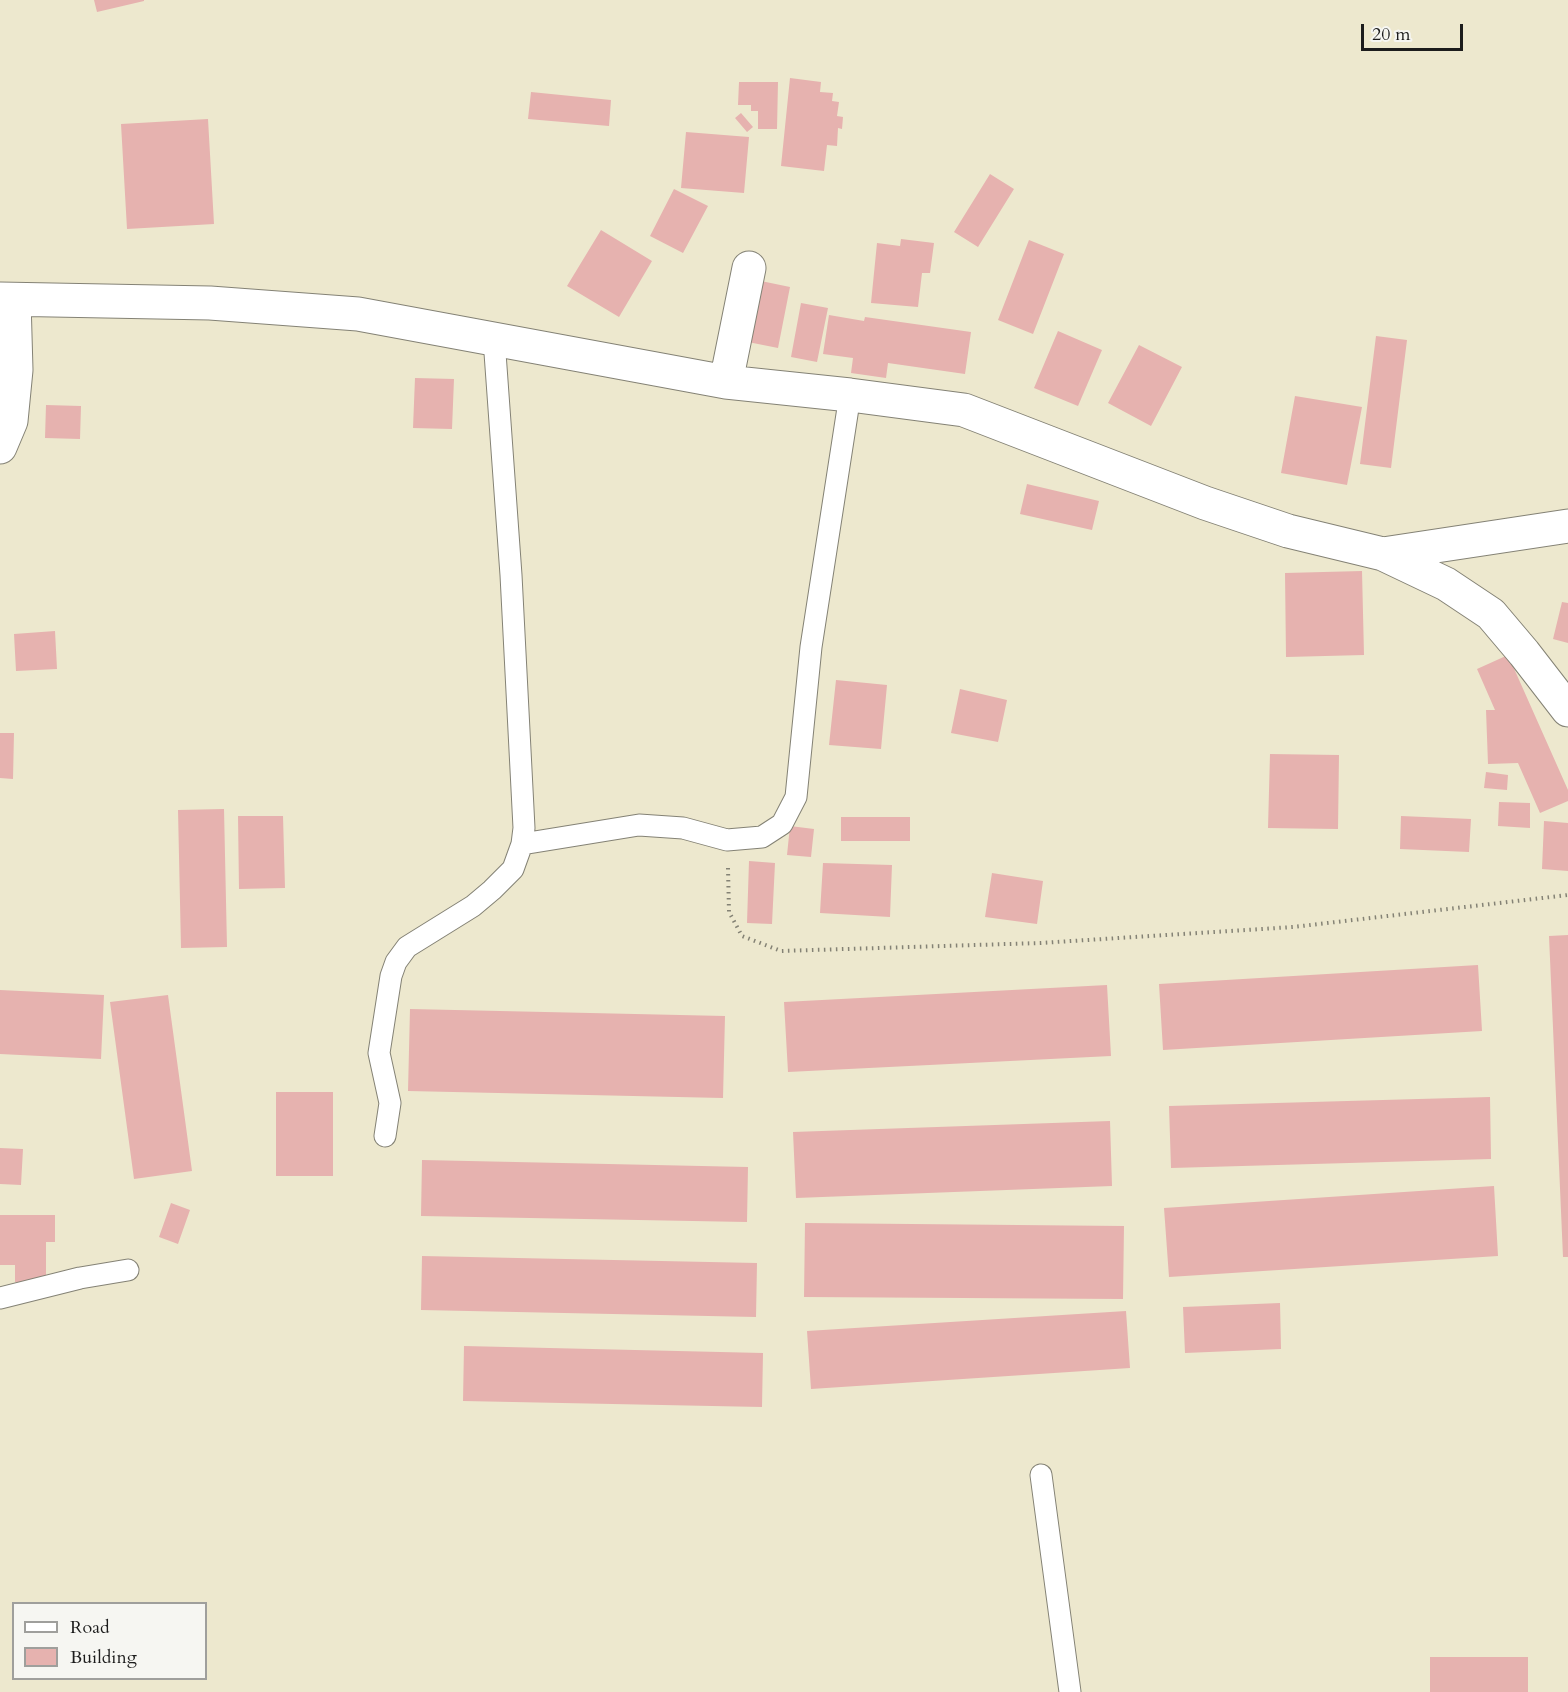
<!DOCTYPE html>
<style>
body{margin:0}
#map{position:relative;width:1568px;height:1692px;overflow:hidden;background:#ede8ce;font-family:Cardo,serif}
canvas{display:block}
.legend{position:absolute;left:12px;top:1602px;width:195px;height:78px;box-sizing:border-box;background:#f6f6f2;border:2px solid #9f9f9c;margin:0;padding:8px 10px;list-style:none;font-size:18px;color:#1c1c1c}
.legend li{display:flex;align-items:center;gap:12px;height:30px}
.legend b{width:30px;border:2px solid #9f9f9c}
.scale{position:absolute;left:1361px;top:24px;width:102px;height:27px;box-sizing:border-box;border:3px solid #1c1c1c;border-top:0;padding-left:8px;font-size:18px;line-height:21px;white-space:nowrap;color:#1c1c1c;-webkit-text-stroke:4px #f6f6f2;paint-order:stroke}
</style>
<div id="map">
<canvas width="1568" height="1692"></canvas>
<ul class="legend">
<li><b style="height:8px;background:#fff"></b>Road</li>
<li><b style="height:16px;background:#e6b2af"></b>Building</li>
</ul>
<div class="scale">20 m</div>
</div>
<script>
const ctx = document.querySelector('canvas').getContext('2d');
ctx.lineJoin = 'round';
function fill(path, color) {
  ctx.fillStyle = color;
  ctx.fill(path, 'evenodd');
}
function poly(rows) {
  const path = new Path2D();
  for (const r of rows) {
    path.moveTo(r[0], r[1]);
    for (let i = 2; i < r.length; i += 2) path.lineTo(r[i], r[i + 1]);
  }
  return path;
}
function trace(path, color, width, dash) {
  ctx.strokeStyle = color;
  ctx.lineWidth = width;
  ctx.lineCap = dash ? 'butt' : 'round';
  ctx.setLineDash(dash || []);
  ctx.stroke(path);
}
fill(poly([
 [94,0,144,0,144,1,97,12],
 [790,78,821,82,820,92,833,93,832,101,839,102,837,116,843,117,842,129,838,128,837,146,827,145,824,171,781,166],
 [739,82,778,82,777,129,758,129,758,111,751,111,751,105,738,105],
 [531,92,611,100,609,126,528,119],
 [741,113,753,127,747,132,735,118],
 [208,119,214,224,127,229,121,124],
 [686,132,749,137,744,193,681,188],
 [990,174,1014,189,978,247,954,232],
 [674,189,708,206,683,253,650,236],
 [601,230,652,261,619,317,567,286],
 [901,239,934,243,930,273,922,273,918,307,871,303,877,243,900,246],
 [1029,240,1064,254,1033,334,998,320],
 [761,281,790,287,778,348,748,342],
 [801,303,828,308,817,362,791,357],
 [829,315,864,321,865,317,971,332,965,374,888,363,886,378,851,373,853,358,823,354],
 [1058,331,1102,350,1078,406,1034,388],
 [1376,336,1407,340,1391,468,1360,464],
 [1139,345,1182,367,1151,426,1108,403],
 [415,378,454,379,452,429,413,428],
 [1295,396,1362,407,1347,485,1281,473],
 [46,405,81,406,80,439,45,438],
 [1027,484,1099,501,1092,530,1020,514],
 [1362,571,1364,655,1286,657,1285,573],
 [1562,602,1568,603,1568,643,1553,639],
 [55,631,57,669,16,671,14,634],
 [1508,655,1568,790,1568,801,1540,813,1518,763,1488,764,1486,710,1495,710,1477,669],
 [836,680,887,685,881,749,829,745],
 [960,689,1007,700,998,742,951,733],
 [0,733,14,733,13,779,0,778],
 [1270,754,1339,755,1338,829,1268,828],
 [1486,772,1508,775,1507,790,1484,788],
 [1499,802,1530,803,1530,828,1498,826],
 [224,809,227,947,181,948,178,810],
 [238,816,283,816,285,888,239,889],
 [1401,816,1471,819,1469,852,1400,849],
 [841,817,910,817,910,841,841,841],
 [1544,821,1568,823,1568,871,1542,869],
 [790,826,814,829,811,857,787,855],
 [749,861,775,863,772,924,747,923],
 [823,863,892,865,890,917,820,913],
 [992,873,1043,881,1037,924,985,917],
 [1568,935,1568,1257,1563,1257,1549,936],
 [1478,965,1482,1031,1163,1050,1159,984],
 [1107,985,1111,1056,788,1072,784,1002],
 [0,990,104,995,101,1059,0,1054],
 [168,995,192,1171,134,1179,110,1002],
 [410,1009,725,1016,723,1098,408,1091],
 [276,1092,333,1092,333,1176,276,1176],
 [1490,1097,1491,1159,1171,1168,1169,1106],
 [1110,1121,1112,1186,796,1198,793,1132],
 [0,1148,23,1149,21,1185,0,1184],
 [422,1160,748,1167,747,1222,421,1216],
 [1494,1186,1498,1256,1169,1277,1164,1208],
 [171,1203,190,1210,178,1244,159,1237],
 [0,1215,55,1215,55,1242,46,1242,46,1282,15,1282,15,1265,0,1265],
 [805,1223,1124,1226,1123,1299,804,1297],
 [422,1256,757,1263,756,1317,421,1310],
 [1280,1303,1281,1349,1185,1353,1183,1307],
 [1126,1311,1130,1368,811,1389,807,1331],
 [464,1346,763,1353,762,1407,463,1401],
 [1430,1657,1528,1657,1528,1692,1430,1692]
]), '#e6b2af');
const service = poly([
 [522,844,639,825,683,828,727,840,762,837,782,824,796,797,811,647,850,395],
 [385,1136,390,1103,379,1053,391,976,396,962,407,947,473,906,492,890,513,869,522,844,524,828,511,575,494,339],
 [0,1298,80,1278,128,1270],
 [1041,1475,1070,1692]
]);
const minor = poly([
 [0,299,210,303,358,314,726,382,850,395,964,410,1205,503,1288,531,1383,554,1446,584,1491,614,1524,653,1568,710],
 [726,382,749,268],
 [0,447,11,421,16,370,14,300],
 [1383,554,1568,526]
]);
trace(service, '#848275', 23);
trace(minor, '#848275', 35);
trace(poly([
 [728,868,729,912,742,936,781,951,1040,943,1293,927,1568,895]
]), '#848275', 4, [1.5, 4.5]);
trace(service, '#fff', 21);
trace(minor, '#fff', 33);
</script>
